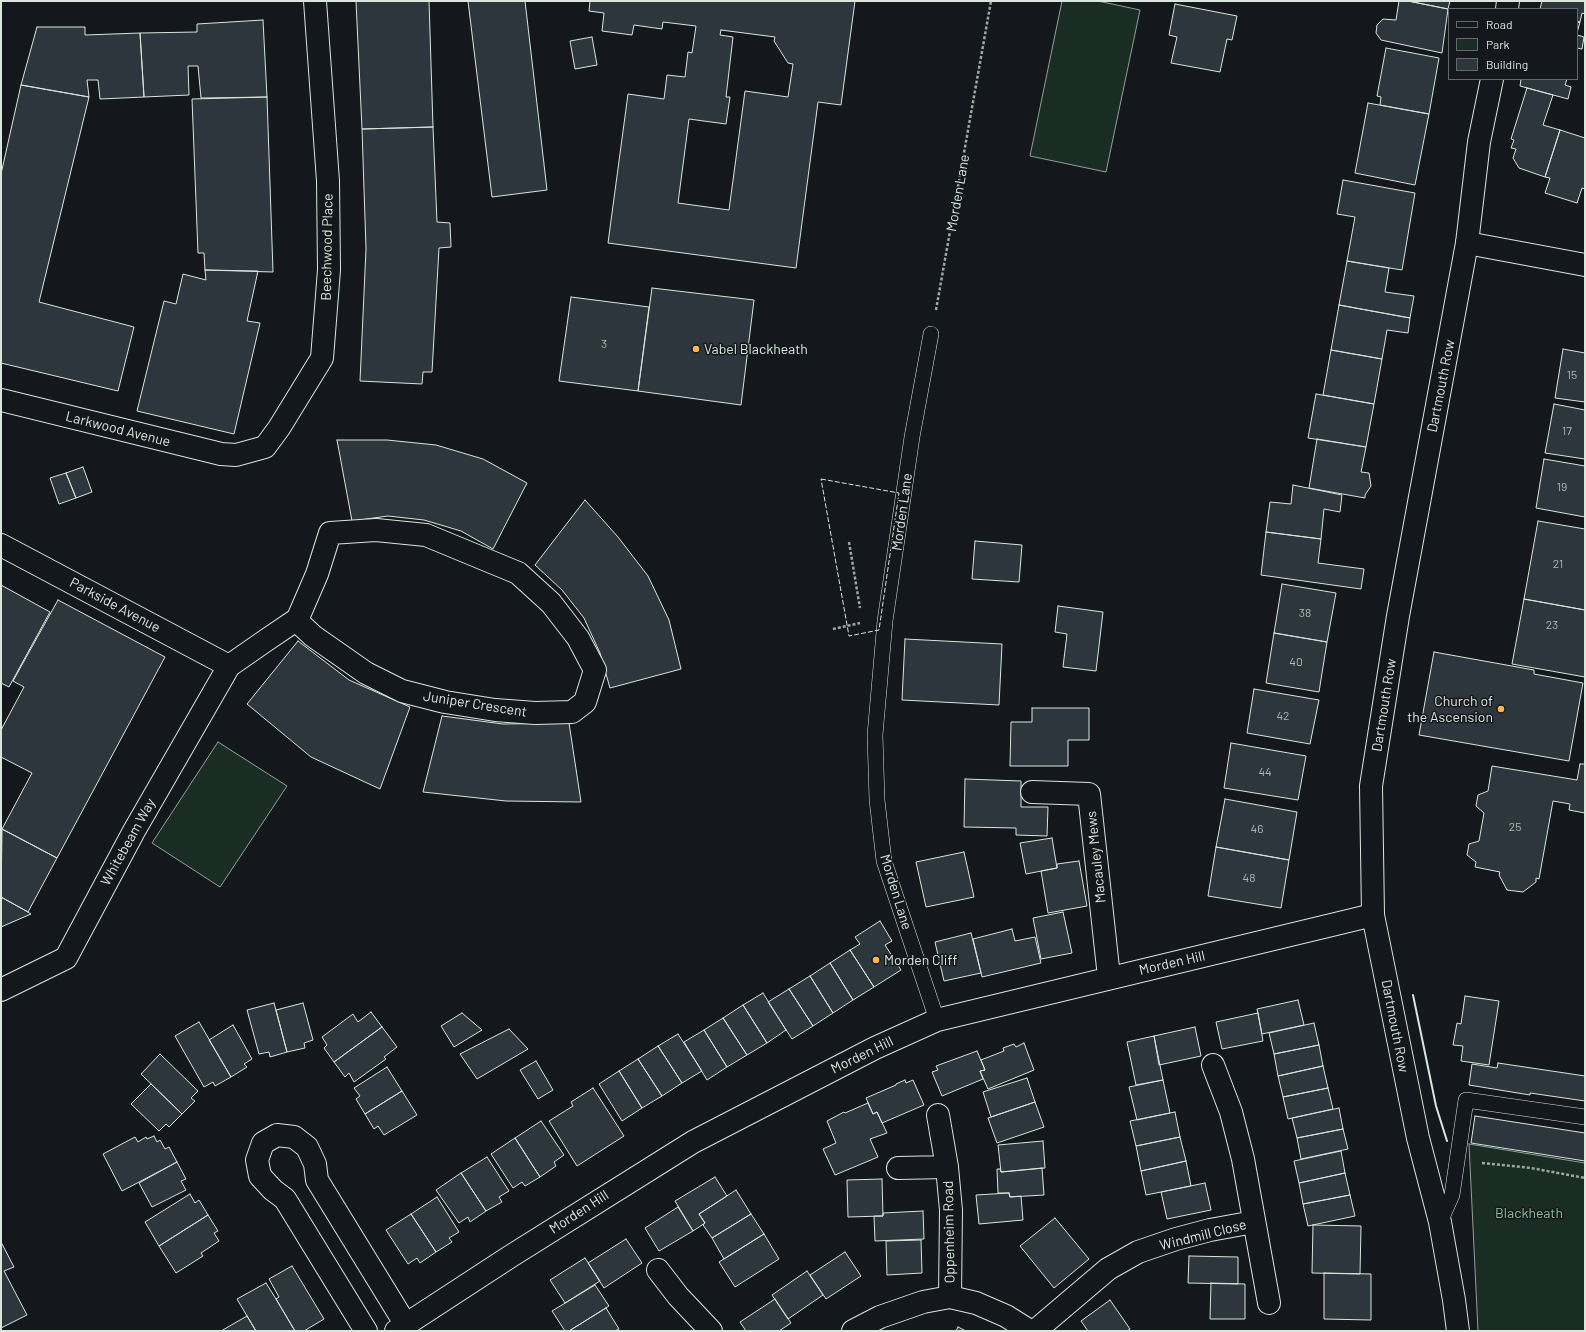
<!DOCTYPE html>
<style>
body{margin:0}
#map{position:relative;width:1586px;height:1332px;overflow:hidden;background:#14181c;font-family:Barlow,sans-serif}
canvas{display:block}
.frame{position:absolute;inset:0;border:2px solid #d8e6dc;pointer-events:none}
.legend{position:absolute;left:1448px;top:8px;width:130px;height:72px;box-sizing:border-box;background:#14181c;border:1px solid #626a69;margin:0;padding:5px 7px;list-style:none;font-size:12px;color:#d8e6dc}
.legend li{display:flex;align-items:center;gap:8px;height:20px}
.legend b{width:20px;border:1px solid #626a69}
</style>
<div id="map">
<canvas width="1586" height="1332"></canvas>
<div class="frame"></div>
<ul class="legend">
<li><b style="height:5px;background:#14181c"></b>Road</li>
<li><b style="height:11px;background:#1a2d24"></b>Park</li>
<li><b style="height:11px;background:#2c363c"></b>Building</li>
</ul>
</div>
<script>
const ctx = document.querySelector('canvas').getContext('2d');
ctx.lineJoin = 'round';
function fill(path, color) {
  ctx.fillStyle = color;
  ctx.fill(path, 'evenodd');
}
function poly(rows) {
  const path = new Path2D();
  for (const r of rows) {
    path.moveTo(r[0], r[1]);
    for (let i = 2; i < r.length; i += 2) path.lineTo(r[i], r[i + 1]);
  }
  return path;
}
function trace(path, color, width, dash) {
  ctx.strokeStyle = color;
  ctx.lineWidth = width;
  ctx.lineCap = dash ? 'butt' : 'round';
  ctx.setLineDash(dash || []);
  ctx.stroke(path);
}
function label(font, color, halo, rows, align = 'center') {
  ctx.font = font + ' Barlow,sans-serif';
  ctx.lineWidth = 3;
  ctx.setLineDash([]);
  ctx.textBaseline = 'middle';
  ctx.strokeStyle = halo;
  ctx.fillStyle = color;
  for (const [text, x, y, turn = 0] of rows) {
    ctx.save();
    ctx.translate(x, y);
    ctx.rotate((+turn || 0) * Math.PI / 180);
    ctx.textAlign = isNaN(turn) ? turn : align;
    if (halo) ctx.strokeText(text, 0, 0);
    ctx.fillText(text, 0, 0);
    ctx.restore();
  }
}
const green = poly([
 [1062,1,1098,1,1140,10,1106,172,1030,156,1062,1],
 [218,742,287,786,220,887,152,843,218,742],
 [1469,1144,1585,1163,1585,1331,1478,1331,1469,1144]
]);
fill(green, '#1a2d24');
trace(green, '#939e99', 1);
const building = poly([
 [356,1,429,1,433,127,362,129,356,1],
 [468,1,525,1,547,190,492,197,468,1],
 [590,1,855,1,841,105,818,102,796,268,608,243,628,94,664,99,667,75,685,77,688,52,692,53,696,26,663,22,662,29,634,25,632,35,602,31,604,13,589,11,590,1],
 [721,30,775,37,774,41,788,63,793,64,788,97,745,91,729,210,678,203,689,119,726,124,730,97,726,97,733,37,720,35,721,30],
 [1399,1,1408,1,1448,9,1442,53,1381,40,1376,33,1377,25,1383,19,1396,20,1399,1],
 [1408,1,1450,1,1448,9,1408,1],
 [1542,1,1585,1,1585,14,1582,13,1580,22,1577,22,1577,9,1540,9,1542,1],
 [1175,4,1237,16,1232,40,1227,39,1220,72,1171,63,1177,37,1169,35,1175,4],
 [263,20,267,97,201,98,198,66,188,66,189,95,144,97,140,33,197,32,197,24,263,20],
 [1577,22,1580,22,1577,33,1577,22],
 [37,27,85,27,85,35,140,33,144,97,100,99,98,80,87,80,89,97,21,85,37,27],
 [1577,35,1584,37,1582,49,1577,48,1577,35],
 [592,37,597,65,575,69,570,41,592,37],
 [1386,48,1439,58,1429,114,1380,105,1381,97,1377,96,1386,48],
 [1521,79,1567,79,1565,85,1571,87,1568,99,1520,86,1521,79],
 [21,85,89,97,39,302,134,327,118,391,1,363,1,174,21,85],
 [1527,88,1553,95,1543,125,1560,130,1545,177,1519,168,1513,158,1516,149,1511,148,1514,140,1511,139,1527,88],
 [267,97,273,272,205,270,204,253,198,253,192,99,267,97],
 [1368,103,1429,114,1415,185,1355,173,1368,103],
 [433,127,437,222,450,223,451,247,439,248,432,372,423,372,422,384,360,381,366,249,362,129,433,127],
 [1560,130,1585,138,1585,189,1582,188,1577,203,1545,193,1550,178,1545,177,1560,130],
 [1343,180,1415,193,1402,270,1347,261,1355,217,1337,214,1343,180],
 [1347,261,1389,268,1385,292,1414,296,1410,318,1339,305,1347,261],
 [205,270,258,271,247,321,260,323,234,434,137,411,164,301,176,304,183,274,206,280,205,270],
 [652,288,754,300,741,405,638,391,652,288],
 [571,297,649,307,638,391,559,381,571,297],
 [1339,305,1410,318,1408,333,1387,330,1382,359,1331,350,1339,305],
 [1563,349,1585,353,1585,402,1555,398,1563,349],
 [1331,350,1382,359,1374,404,1323,395,1331,350],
 [1316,394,1374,404,1366,447,1308,438,1316,394],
 [1554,404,1585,410,1585,459,1545,453,1554,404],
 [1317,439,1366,447,1361,472,1369,473,1371,486,1365,495,1365,498,1309,488,1317,439],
 [337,440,387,440,436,445,483,459,527,483,493,549,461,531,424,520,388,516,352,521,337,440],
 [1544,459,1585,466,1585,517,1536,508,1544,459],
 [83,467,92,492,76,498,66,473,83,467],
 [66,473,76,498,59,504,50,478,66,473],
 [1293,485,1342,495,1340,512,1324,509,1321,539,1266,532,1270,502,1291,504,1293,485],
 [585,500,618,537,648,576,669,620,681,669,610,688,600,653,584,618,562,590,535,565,585,500],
 [1538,521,1585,529,1585,610,1524,599,1538,521],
 [1266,532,1321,539,1318,563,1364,569,1361,589,1261,575,1266,532],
 [975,541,1022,545,1019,582,972,579,975,541],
 [1282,584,1336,593,1327,642,1274,633,1282,584],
 [1,585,50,612,9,687,1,683,1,585],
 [1524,599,1585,610,1585,677,1512,664,1524,599],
 [58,600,165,657,57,858,2,829,32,773,1,757,1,730,24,687,13,681,58,600],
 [1058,606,1103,612,1096,671,1063,667,1067,634,1055,632,1058,606],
 [1274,633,1327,642,1319,692,1266,683,1274,633],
 [905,639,1002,644,999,705,902,700,905,639],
 [298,641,349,680,410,707,380,789,311,757,247,704,298,641],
 [1434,652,1534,670,1534,674,1583,683,1569,761,1419,735,1434,652],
 [1254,689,1319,700,1310,744,1247,733,1254,689],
 [1032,708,1089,708,1089,740,1068,740,1068,766,1010,766,1011,722,1032,722,1032,708],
 [442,716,503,724,569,723,581,802,506,801,423,792,442,716],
 [1231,743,1306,756,1298,800,1224,788,1231,743],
 [1580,764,1585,764,1585,813,1569,810,1570,804,1553,801,1539,879,1536,878,1536,882,1523,892,1507,890,1499,875,1500,872,1475,867,1476,862,1467,855,1469,844,1479,841,1484,813,1476,806,1478,795,1488,791,1492,766,1577,780,1580,764],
 [965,779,1021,781,1021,807,1048,807,1047,836,1016,835,1016,828,964,827,965,779],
 [1225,799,1297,812,1289,860,1216,847,1225,799],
 [2,829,57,858,28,912,1,897,2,829],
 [1052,838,1057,868,1026,874,1020,843,1052,838],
 [1216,847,1289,860,1281,908,1208,896,1216,847],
 [964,852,974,897,926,907,916,862,964,852],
 [1079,861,1087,906,1048,913,1041,871,1057,868,1057,864,1079,861],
 [1,897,28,912,31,914,1,927,1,897],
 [1063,912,1072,953,1041,959,1033,918,1063,912],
 [880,921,892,941,885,945,901,970,874,987,850,950,860,944,855,937,880,921],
 [1012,929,1015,941,1035,937,1041,963,982,977,973,939,1012,929],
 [971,933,981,973,944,981,935,942,971,933],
 [850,950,874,987,853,1000,830,963,850,950],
 [830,963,853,1000,833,1013,810,976,830,963],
 [810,976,833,1013,813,1026,789,989,810,976],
 [789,989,813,1026,792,1039,768,1002,789,989],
 [763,993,786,1030,767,1043,743,1005,763,993],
 [1465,996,1499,1001,1489,1065,1461,1061,1463,1046,1453,1045,1457,1023,1461,1024,1465,996],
 [1298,1000,1304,1025,1262,1034,1257,1009,1298,1000],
 [274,1003,287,1052,270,1057,269,1052,259,1054,247,1010,274,1003],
 [303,1003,313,1040,304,1043,305,1048,287,1052,276,1010,303,1003],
 [743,1005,767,1043,747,1055,723,1018,743,1005],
 [371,1012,382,1027,334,1062,324,1048,327,1045,322,1037,353,1014,358,1022,371,1012],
 [462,1013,482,1030,454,1047,441,1026,462,1013],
 [1258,1013,1263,1041,1222,1049,1216,1022,1258,1013],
 [723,1018,747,1055,727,1067,704,1030,723,1018],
 [199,1022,231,1077,215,1086,213,1082,204,1087,175,1036,199,1022],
 [1314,1023,1319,1045,1274,1054,1269,1033,1314,1023],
 [233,1025,252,1059,244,1064,247,1067,231,1077,209,1040,233,1025],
 [382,1027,397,1047,384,1057,386,1059,354,1082,349,1073,345,1077,334,1062,382,1027],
 [1195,1027,1201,1056,1159,1065,1154,1036,1195,1027],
 [509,1029,528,1049,477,1079,460,1054,509,1029],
 [704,1030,727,1067,707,1080,684,1042,704,1030],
 [678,1034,702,1071,682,1083,658,1046,678,1034],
 [1154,1036,1163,1080,1136,1085,1127,1042,1154,1036],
 [1024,1043,1034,1070,988,1089,980,1071,985,1070,981,1060,1004,1051,1003,1048,1014,1044,1016,1047,1024,1043],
 [1319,1045,1323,1066,1278,1076,1274,1054,1319,1045],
 [658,1046,682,1083,662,1096,638,1059,658,1046],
 [977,1051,985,1070,980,1071,983,1079,942,1096,932,1072,938,1070,936,1066,977,1051],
 [160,1054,198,1091,191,1098,195,1101,182,1114,141,1074,160,1054],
 [638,1059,662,1096,642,1108,619,1071,638,1059],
 [536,1061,553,1090,538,1099,520,1070,536,1061],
 [1498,1063,1585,1076,1585,1101,1530,1093,1530,1095,1469,1085,1472,1064,1497,1068,1498,1063],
 [1323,1066,1328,1088,1283,1097,1278,1076,1323,1066],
 [387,1067,402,1091,365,1114,356,1099,360,1096,354,1088,387,1067],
 [619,1071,642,1108,622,1121,599,1084,619,1071],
 [1027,1078,1035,1102,991,1117,983,1092,1027,1078],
 [905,1080,906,1083,913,1080,924,1105,882,1123,877,1112,873,1114,866,1098,896,1085,896,1084,905,1080],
 [1163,1080,1170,1113,1137,1120,1129,1087,1163,1080],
 [151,1084,182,1114,169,1127,166,1124,159,1131,131,1104,151,1084],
 [593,1088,624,1136,577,1166,549,1121,573,1106,571,1102,593,1088],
 [1328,1088,1333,1109,1288,1119,1283,1097,1328,1088],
 [402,1091,417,1115,384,1135,378,1126,374,1129,365,1114,402,1091],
 [1035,1102,1044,1127,997,1143,988,1118,1035,1102],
 [868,1103,873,1114,877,1112,887,1133,870,1139,878,1157,835,1175,823,1149,836,1143,827,1121,844,1112,845,1113,868,1103],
 [1339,1108,1343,1129,1297,1138,1292,1118,1339,1108],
 [1175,1112,1180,1137,1136,1146,1130,1121,1175,1112],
 [1475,1116,1585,1133,1585,1161,1471,1143,1475,1116],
 [541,1121,564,1155,554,1162,556,1166,540,1177,515,1138,541,1121],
 [1343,1129,1348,1149,1301,1159,1297,1138,1343,1129],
 [154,1136,157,1142,160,1140,165,1149,169,1147,177,1162,122,1191,103,1154,135,1137,138,1142,146,1137,147,1139,154,1136],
 [1180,1137,1186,1161,1141,1171,1136,1146,1180,1137],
 [515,1138,540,1177,525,1186,522,1182,513,1188,491,1154,515,1138],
 [1043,1141,1045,1168,1001,1172,998,1145,1043,1141],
 [1341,1151,1345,1173,1299,1183,1294,1161,1341,1151],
 [487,1157,509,1191,499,1197,502,1202,486,1211,461,1173,487,1157],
 [1186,1161,1191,1186,1146,1195,1141,1171,1186,1161],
 [177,1162,186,1179,181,1181,186,1190,152,1207,139,1183,177,1162],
 [1042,1168,1044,1195,1010,1197,1009,1193,998,1193,997,1169,1000,1169,1001,1172,1042,1168],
 [461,1173,486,1211,470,1222,468,1217,459,1223,436,1190,461,1173],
 [1345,1173,1350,1195,1303,1204,1299,1183,1345,1173],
 [715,1177,727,1196,699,1214,705,1223,693,1231,675,1201,715,1177],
 [882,1179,883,1216,848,1217,847,1180,882,1179],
 [1205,1183,1211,1210,1167,1219,1161,1192,1205,1183],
 [736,1190,751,1214,712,1238,703,1225,705,1223,699,1214,736,1190],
 [1009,1193,1010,1197,1021,1196,1023,1220,979,1224,976,1195,1009,1193],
 [190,1194,195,1203,199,1200,208,1215,159,1246,145,1222,190,1194],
 [1350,1195,1355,1216,1308,1226,1303,1204,1350,1195],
 [437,1197,459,1232,449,1238,452,1242,436,1252,411,1214,437,1197],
 [678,1207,693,1231,659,1251,645,1228,678,1207],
 [923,1211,924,1239,875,1241,874,1216,883,1216,883,1213,923,1211],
 [411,1214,436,1252,420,1263,417,1258,408,1264,386,1230,411,1214],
 [751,1214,764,1234,724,1259,712,1238,751,1214],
 [208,1215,218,1231,214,1233,219,1241,201,1253,203,1256,176,1273,159,1246,208,1215],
 [1055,1218,1089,1259,1054,1288,1020,1246,1055,1218],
 [1313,1225,1361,1226,1360,1274,1312,1273,1313,1225],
 [764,1234,779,1259,735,1287,719,1262,764,1234],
 [626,1239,642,1263,604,1288,588,1263,626,1239],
 [921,1240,922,1273,887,1275,886,1241,921,1240],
 [1,1242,14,1267,4,1271,27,1315,1,1328,1,1242],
 [845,1252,861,1276,826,1299,810,1275,845,1252],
 [1189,1256,1238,1257,1238,1284,1188,1283,1189,1256],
 [585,1258,600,1281,565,1303,550,1280,585,1258],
 [292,1266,324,1319,304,1331,295,1331,276,1299,279,1297,269,1279,292,1266],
 [807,1271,823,1295,788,1319,772,1295,807,1271],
 [1324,1273,1371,1274,1371,1320,1324,1319,1324,1273],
 [266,1283,276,1299,295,1331,256,1331,247,1316,237,1299,266,1283],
 [1211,1283,1245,1284,1245,1319,1210,1319,1211,1283],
 [595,1285,609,1306,569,1331,565,1331,552,1311,595,1285],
 [775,1299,791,1323,779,1331,746,1331,740,1322,775,1299],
 [1110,1300,1130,1329,1127,1331,1088,1331,1081,1321,1110,1300],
 [606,1308,619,1329,615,1331,569,1331,606,1308],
 [247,1316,256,1331,221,1331,247,1316],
 [958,1327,966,1331,956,1331,958,1327]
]);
fill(building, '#2c363c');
trace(building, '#d8e6dc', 1);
const lane = poly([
 [931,334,912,437,885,621,875,735,877,800,884,861,937,1020],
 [1440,1222,1452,1195,1466,1100,1585,1117]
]);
const street = poly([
 [1467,243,1585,265],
 [1,400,221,454,236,455,265,447,279,428,322,358,329,270,328,181,315,1],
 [1,545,229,666],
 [1032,792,1089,794,1109,977],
 [1,990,66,958,134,831,229,666,265,641,296,620,298,618,317,574,330,533,376,530,426,535,518,573,551,603,578,638,595,670,585,702,572,712,535,713,495,710,445,702,402,691,366,673,313,636,296,620],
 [1213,1065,1231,1112,1243,1159,1269,1303],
 [938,1115,947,1167,951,1210,950,1297],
 [898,1168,947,1167],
 [658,1270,678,1296,711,1331],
 [366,1331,285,1199,273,1190,260,1176,257,1160,263,1143,277,1135,294,1137,307,1147,315,1164,317,1180,406,1325],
 [396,1331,511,1256,693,1142,875,1048,937,1020,1373,915],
 [853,1331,880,1317,923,1302,950,1297,976,1303,1006,1316,1030,1331],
 [1035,1331,1108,1269,1138,1252,1176,1239,1210,1230,1254,1222]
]);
const secondary = poly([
 [1507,9,1508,1],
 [1458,1331,1454,1300,1440,1222,1418,1138,1373,915,1371,786,1398,616,1467,243,1479,142,1492,79]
]);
trace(lane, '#d8e6dc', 16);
trace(street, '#d8e6dc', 24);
trace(secondary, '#d8e6dc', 24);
trace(poly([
 [936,310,991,1],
 [849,542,860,608],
 [833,629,860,623],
 [1482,1163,1531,1168,1585,1178]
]), '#9da8a2', 2.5, [3, 2]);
trace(lane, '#14181c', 15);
trace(street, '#14181c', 22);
trace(secondary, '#14181c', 22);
trace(poly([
 [821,479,899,493,879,630,849,636,821,479]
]), '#d8e6dc', 1, [5, 2]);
trace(poly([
 [1413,995,1436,1106,1447,1141]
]), '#d8e6dc', 2);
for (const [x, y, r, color] of [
 [696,349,4,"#ffb74d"],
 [1501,709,4,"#ffb74d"],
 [876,960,4,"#ffb74d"]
]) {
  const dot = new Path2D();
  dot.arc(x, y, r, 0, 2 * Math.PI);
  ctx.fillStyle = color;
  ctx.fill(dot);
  trace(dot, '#14181c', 1.5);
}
label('12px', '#adbab4', null, [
 ["3",604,344],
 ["15",1572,375],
 ["17",1567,431],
 ["19",1562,487],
 ["21",1558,564],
 ["38",1305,613],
 ["23",1552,625],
 ["40",1296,662],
 ["42",1283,716],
 ["44",1265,772],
 ["25",1515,827],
 ["46",1257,829],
 ["48",1249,878]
]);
label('14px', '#d8e6dc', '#14181c', [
 ["Morden Lane",958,193,-80],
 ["Beechwood Place",327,247,-89],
 ["Dartmouth Row",1441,386,-79],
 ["Larkwood Avenue",118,429,14],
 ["Morden Lane",902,512,-82],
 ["Parkside Avenue",115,605,28],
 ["Juniper Crescent",475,704,9],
 ["Dartmouth Row",1384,705,-81],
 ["Whitebeam Way",128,842,-61],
 ["Macauley Mews",1096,857,-96],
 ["Morden Lane",896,892,73],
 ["Morden Hill",1172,963,-13],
 ["Dartmouth Row",1395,1026,79],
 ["Morden Hill",862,1055,-26],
 ["Morden Hill",579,1212,-33],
 ["Oppenheim Road",949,1232,-91],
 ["Windmill Close",1203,1235,-14]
]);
label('14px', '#d8e6dc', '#14181c', [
 ["Vabel Blackheath",704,349],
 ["Church of",1493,701,"right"],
 ["the Ascension",1493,717,"right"],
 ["Morden Cliff",884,960]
], 'left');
label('14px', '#8ac095', '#14181c', [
 ["Blackheath",1529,1213]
]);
</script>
